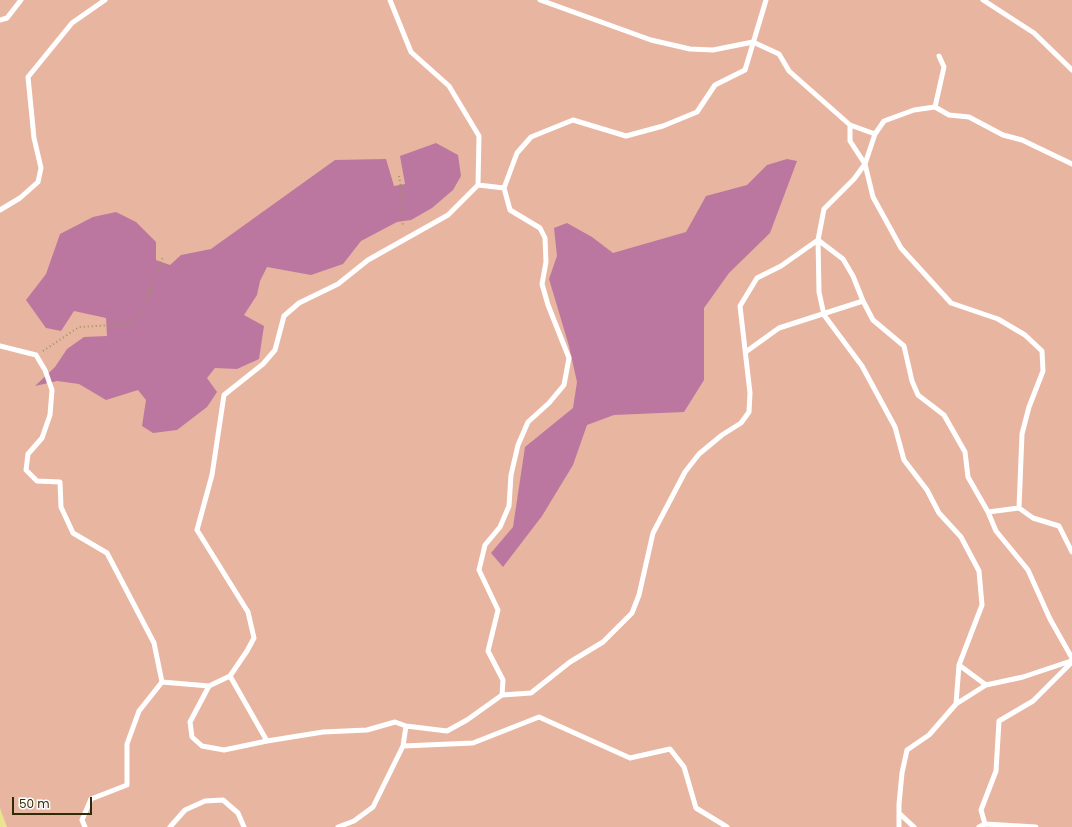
<!DOCTYPE html>
<style>
body{margin:0}
#map{position:relative;width:1072px;height:827px;overflow:hidden;background:#ebe38f;font-family:Poppins,sans-serif}
canvas{display:block}
.scale{position:absolute;left:12px;top:797px;width:80px;height:18px;box-sizing:border-box;border:2px solid #2f2b07;border-top:0;padding-left:5px;font-size:12px;line-height:14px;white-space:nowrap;color:#2f2b07;-webkit-text-stroke:3px #fff;paint-order:stroke}
</style>
<div id="map">
<canvas width="1072" height="827"></canvas>
<div class="scale">50 m</div>
</div>
<script>
const ctx = document.querySelector('canvas').getContext('2d');
ctx.lineJoin = 'round';
function fill(path, color) {
  ctx.fillStyle = color;
  ctx.fill(path, 'evenodd');
}
function poly(rows) {
  const path = new Path2D();
  for (const r of rows) {
    path.moveTo(r[0], r[1]);
    for (let i = 2; i < r.length; i += 2) path.lineTo(r[i], r[i + 1]);
  }
  return path;
}
function trace(path, color, width, dash) {
  ctx.strokeStyle = color;
  ctx.lineWidth = width;
  ctx.lineCap = dash ? 'butt' : 'round';
  ctx.setLineDash(dash || []);
  ctx.stroke(path);
}
fill(poly([
 [0,0,1072,0,1072,827,7,827,0,808]
]), '#e7b5a0');
fill(poly([
 [436,143,458,155,461,176,453,190,432,208,411,220,397,222,361,241,343,264,311,275,267,267,260,281,257,295,244,315,264,326,259,359,237,369,215,368,207,378,217,392,207,407,177,430,153,433,142,426,146,400,138,390,106,400,79,384,57,381,35,386,55,367,67,349,84,337,107,336,106,318,74,311,61,331,46,328,26,300,46,274,60,234,93,217,116,212,136,222,156,242,156,260,170,265,181,255,211,249,335,160,386,159,394,186,405,184,400,156],
 [787,159,797,161,770,233,729,273,704,308,704,380,684,412,614,415,587,425,573,465,542,516,503,567,491,553,513,527,525,447,573,408,577,382,569,346,549,279,557,256,554,228,567,223,592,237,613,253,686,232,706,196,747,185,767,165]
]), '#bc77a0');
trace(poly([
 [399,176,403,198,401,206,403,227],
 [43,351,79,327,129,324,141,315,163,257]
]), '#9c9556', 2, [1, 3]);
trace(poly([
 [390,0,411,52,449,86,479,136,478,185,448,215,368,260,338,284,299,303,284,316,275,350,263,364,224,395,212,475,197,530,248,612,254,638,247,651,230,676,267,741,323,732,367,730,395,722,406,726,447,731,467,720,502,695,503,680,488,651,498,610,479,570,485,545,500,527,509,506,511,475,518,445,528,422,549,403,564,385,569,358,548,305,542,284,546,262,545,238,540,228,510,210,504,188,517,153,531,137,573,120,626,136,663,126,697,112,715,85,745,70,766,0],
 [540,0,651,40,690,49,713,50,753,42,779,54,789,71,850,125],
 [983,0,1034,33,1072,70],
 [0,20,7,18,21,0],
 [935,107,944,67,939,56],
 [875,134,850,125,850,141,865,164,875,134,884,121,914,110,935,107,949,115,969,117,1003,135,1022,140,1072,164],
 [865,164,854,179,824,209,818,240,819,292,824,315,862,366,895,427,904,460,927,490,939,513,961,537,979,571,982,605,959,665,956,704,929,735,907,750,902,773,899,804,899,827],
 [865,164,873,197,901,248,951,303,998,319,1025,335,1042,351,1043,371,1029,407,1022,434,1019,508,1033,518,1059,526,1072,552],
 [478,185,504,188],
 [0,210,20,198,38,182,41,168,34,138,28,77,72,23,105,0],
 [818,240,843,259,853,276,863,301,873,320,904,346,912,381,918,395,944,415,965,452,968,477,988,512,1019,508],
 [0,346,36,355,45,370,52,390,50,415,42,438,28,454,26,470,37,481,60,482,61,507,73,533,107,553,154,643,162,682,139,711,127,744,127,785,91,799,82,820,85,827],
 [747,351,779,328,863,301],
 [988,512,996,531,1028,570,1050,619,1072,658],
 [162,682,209,686,230,676],
 [986,685,1023,677,1071,661],
 [209,686,190,722,192,737,202,746,224,750,267,741],
 [502,695,531,693,570,662,603,642,632,613,639,595,653,533,685,472,699,454,722,435,741,423,749,412,750,393,740,306,757,278,781,266,818,240],
 [956,704,986,685,959,665],
 [403,746,406,726],
 [900,814,914,827],
 [985,824,981,810,996,771,999,721,1033,701,1072,662],
 [170,827,185,810,205,801,223,800,238,813,244,827],
 [338,827,354,821,373,807,403,746,473,743,539,717,630,758,670,749,684,767,696,808,727,827],
 [979,827,985,824,1036,827]
]), '#fff', 5);
</script>
